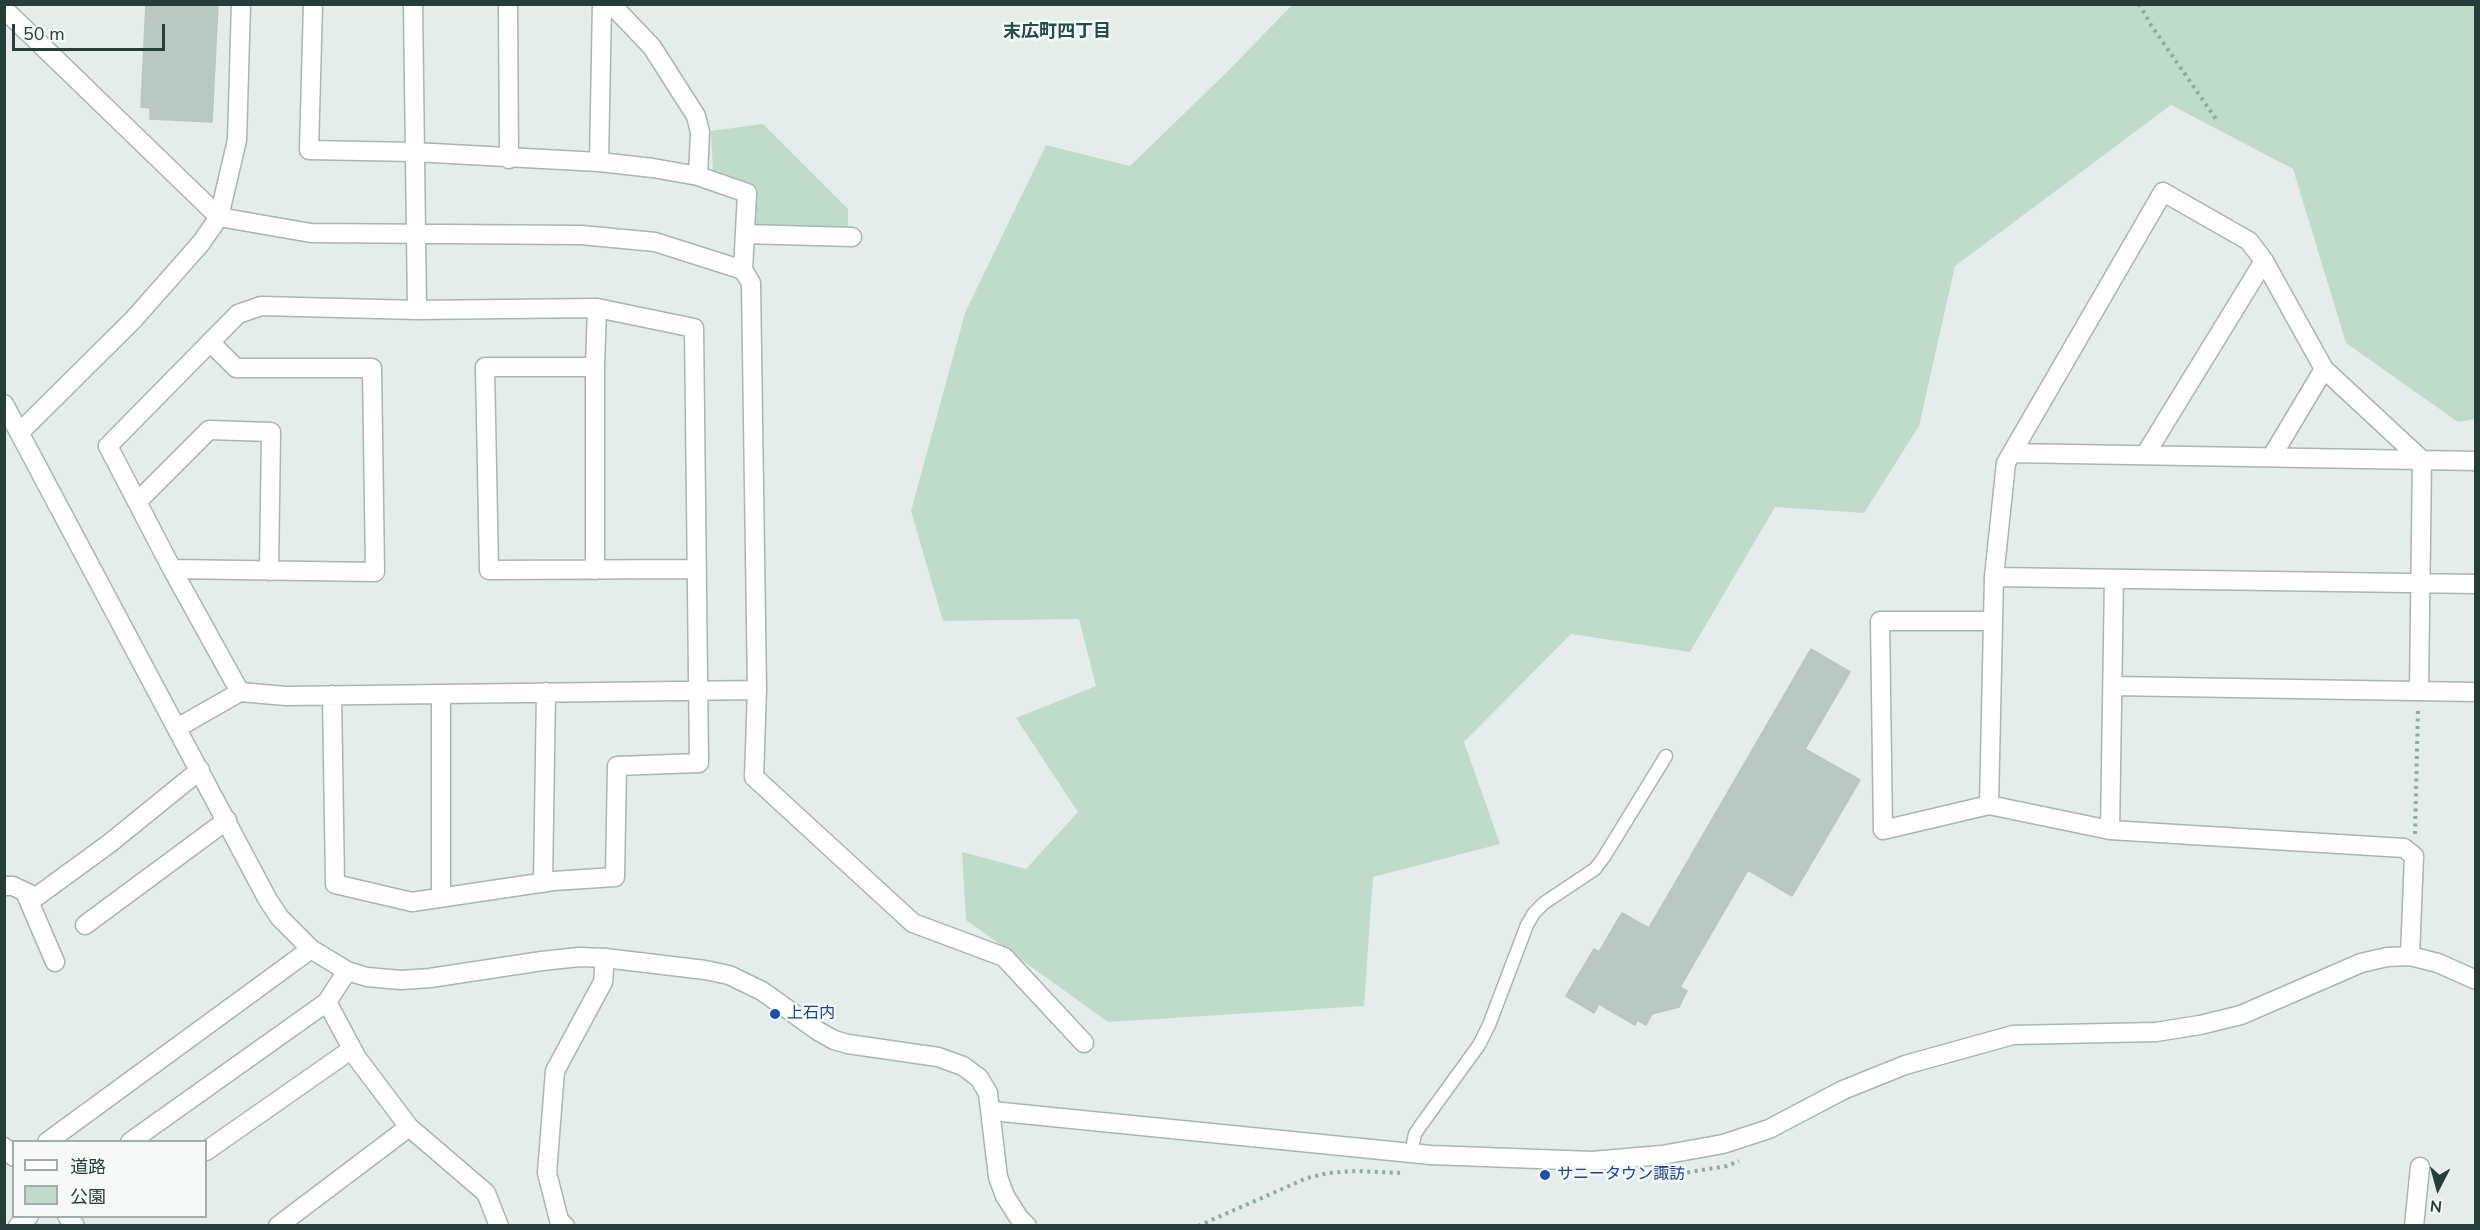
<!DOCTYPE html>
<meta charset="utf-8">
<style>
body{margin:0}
#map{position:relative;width:2480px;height:1230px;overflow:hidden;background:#e5edea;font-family:"Nunito Sans","Noto Sans JP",sans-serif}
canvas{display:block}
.frame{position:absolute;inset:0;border:6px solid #253e3a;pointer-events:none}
.legend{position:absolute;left:12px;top:1140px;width:195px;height:78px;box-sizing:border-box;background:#f5f9f8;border:2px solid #a2aeac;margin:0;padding:8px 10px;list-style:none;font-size:18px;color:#253e3a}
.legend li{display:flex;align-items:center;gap:12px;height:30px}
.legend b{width:30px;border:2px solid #a2aeac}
.north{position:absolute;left:2408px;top:1158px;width:60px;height:60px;-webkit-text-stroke:4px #f5f9f8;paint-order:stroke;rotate:186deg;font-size:16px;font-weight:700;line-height:24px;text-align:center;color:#253e3a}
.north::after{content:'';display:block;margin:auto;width:21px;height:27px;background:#253e3a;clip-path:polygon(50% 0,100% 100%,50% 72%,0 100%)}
.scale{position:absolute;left:12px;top:24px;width:153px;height:27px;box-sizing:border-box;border:3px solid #253e3a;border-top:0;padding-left:8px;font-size:18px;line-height:21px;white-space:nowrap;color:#253e3a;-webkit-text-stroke:4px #f5f9f8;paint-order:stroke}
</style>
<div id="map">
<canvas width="2480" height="1230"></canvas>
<div class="frame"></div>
<ul class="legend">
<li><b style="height:8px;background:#fff"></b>道路</li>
<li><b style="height:16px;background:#bfdcca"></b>公園</li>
</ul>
<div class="north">N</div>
<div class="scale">50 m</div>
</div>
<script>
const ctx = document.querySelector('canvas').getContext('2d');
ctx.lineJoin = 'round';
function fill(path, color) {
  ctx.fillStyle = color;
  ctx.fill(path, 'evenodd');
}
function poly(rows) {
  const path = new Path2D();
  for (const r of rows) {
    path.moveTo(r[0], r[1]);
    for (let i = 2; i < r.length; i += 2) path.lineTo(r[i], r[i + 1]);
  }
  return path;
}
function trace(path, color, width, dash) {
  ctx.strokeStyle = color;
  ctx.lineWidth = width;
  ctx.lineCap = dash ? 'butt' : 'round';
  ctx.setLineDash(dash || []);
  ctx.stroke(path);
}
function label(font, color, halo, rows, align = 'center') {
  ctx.font = font + ' "Nunito Sans","Noto Sans JP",sans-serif';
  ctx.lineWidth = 5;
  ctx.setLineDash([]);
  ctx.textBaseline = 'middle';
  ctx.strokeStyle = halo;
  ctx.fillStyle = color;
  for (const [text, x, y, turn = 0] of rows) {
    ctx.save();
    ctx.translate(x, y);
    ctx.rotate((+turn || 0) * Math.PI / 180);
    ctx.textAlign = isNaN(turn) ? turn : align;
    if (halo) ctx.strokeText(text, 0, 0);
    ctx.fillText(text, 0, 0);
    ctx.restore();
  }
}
fill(poly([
 [1292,5,2475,5,2475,419,2458,422,2346,343,2293,169,2171,105,1955,266,1919,426,1864,513,1775,507,1690,652,1571,634,1464,742,1500,844,1373,877,1364,1006,1108,1022,966,920,962,852,1026,869,1078,812,1016,718,1096,686,1079,619,943,621,911,511,965,313,1046,145,1130,166,1229,70],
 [763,124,848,209,848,228,756,227,754,189,713,173,711,131]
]), '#bfdcca');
const building = poly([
 [146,4,218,4,212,122,150,119,150,108,141,107,146,4],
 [1811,649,1850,672,1805,749,1860,780,1792,896,1748,870,1680,987,1687,991,1679,1007,1652,1014,1646,1025,1637,1020,1635,1025,1599,1004,1594,1013,1566,996,1594,949,1599,952,1622,913,1649,928,1811,649]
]);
fill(building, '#bac8c3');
trace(building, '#b7c6c2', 1.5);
const lane = poly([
 [1411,1153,1415,1134,1421,1125,1479,1045,1489,1025,1527,925,1534,913,1544,903,1595,869,1604,857,1666,756]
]);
const street = poly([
 [313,4,309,150,414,152,599,162,602,4],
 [413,4,417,310],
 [508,4,509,159],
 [611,4,652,47,696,116,700,132,698,176,747,193,743,270],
 [4,9,219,217,311,233,581,235,655,242,743,270,751,283,757,690,754,777,913,923,1004,957,1084,1043],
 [599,162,653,168,698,176],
 [745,234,852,237],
 [595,367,485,367,489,570,695,569],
 [2012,453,2422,460,2419,691],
 [2145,455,2264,261],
 [2272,456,2324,369],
 [137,502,209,430,271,432,269,571],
 [172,569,375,572,372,368,236,368,210,342],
 [595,570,595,367,597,308],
 [1994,577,2006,463,2163,192,2249,241,2264,261,2324,369,2422,460,2476,461],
 [2113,686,2476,692],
 [240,692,172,569,108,446,238,314,261,306,417,310,597,308,694,328,699,763,617,766,615,877,553,881,412,902,335,884,332,695],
 [441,694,441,898],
 [177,728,240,692,286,696,757,690],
 [1989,805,1883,830,1880,621,1993,621],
 [2110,830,2114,579],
 [543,883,546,692],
 [4,886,13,886,36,897,110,843,200,770],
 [25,892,55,962],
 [85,925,227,820],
 [2410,956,2414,856,2404,848,2110,830,1989,805,1994,577,2476,584],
 [327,1002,357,1058,409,1127],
 [47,1142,311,949],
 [130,1142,327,1002,347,971],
 [4,1147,14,1157],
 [206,1151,352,1049],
 [67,1216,75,1226],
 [18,1226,29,1216],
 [278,1226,409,1127,486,1193,499,1226],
 [565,1226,559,1220,547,1173,555,1071,603,982,605,958],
 [2414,1226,2420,1167]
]);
const secondary = poly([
 [4,404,268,900,280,918,311,949,347,971,367,977,401,980,430,978,542,961,579,957,605,958,705,970,729,975,762,991,818,1031,834,1040,848,1044,938,1057,963,1066,979,1078,988,1093,998,1177,1005,1196,1019,1218,1027,1226],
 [20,432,133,320,201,243,219,217,237,140,241,4],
 [992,1111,1431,1155,1592,1161,1662,1155,1723,1144,1769,1129,1843,1090,1905,1065,2013,1035,2156,1032,2200,1025,2241,1015,2361,963,2387,957,2410,956,2438,963,2476,980]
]);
trace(lane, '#a8b5b2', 15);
trace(street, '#a8b5b2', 21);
trace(secondary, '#a4b8b3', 21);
trace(poly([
 [2139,4,2151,25,2218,122],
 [2415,834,2418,710],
 [1665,1176,1727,1166,1739,1161],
 [1198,1226,1307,1178,1328,1173,1356,1171,1400,1173]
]), '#87aea6', 4, [3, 4.5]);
trace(lane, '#fff', 12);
trace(street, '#fff', 18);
trace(secondary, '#fff', 18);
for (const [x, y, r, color] of [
 [775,1014,6,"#1a4fb4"],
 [1545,1175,6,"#1a4fb4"]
]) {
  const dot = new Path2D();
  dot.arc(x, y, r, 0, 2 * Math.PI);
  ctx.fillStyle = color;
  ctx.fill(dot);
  trace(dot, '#f5f9f8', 2);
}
label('16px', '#164399', '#f5f9f8', [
 ["上石内",787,1014],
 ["サニータウン諏訪",1557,1175]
], 'left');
label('bold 18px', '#224e49', '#f5f9f8', [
 ["末広町四丁目",1057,33]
]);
</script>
